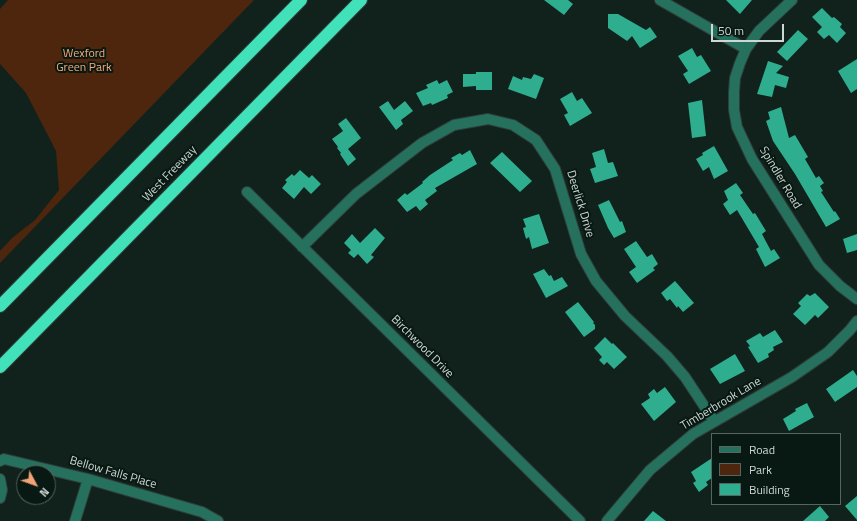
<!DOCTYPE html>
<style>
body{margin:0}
#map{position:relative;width:857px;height:521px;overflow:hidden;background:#11211c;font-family:"Titillium Web",sans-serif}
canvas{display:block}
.legend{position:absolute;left:711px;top:433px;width:130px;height:72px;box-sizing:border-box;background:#081813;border:1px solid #576460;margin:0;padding:5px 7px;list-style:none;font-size:12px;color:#cdd7d3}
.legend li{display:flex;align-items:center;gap:8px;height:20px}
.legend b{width:20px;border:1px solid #576460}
.north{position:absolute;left:16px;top:465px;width:40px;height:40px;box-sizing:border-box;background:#081813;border:1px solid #576460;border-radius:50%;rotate:131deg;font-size:11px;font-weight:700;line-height:16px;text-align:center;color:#cdd7d3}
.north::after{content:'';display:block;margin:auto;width:14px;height:18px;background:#efa377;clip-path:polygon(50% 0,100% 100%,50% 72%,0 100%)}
.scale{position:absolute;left:711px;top:24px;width:73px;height:18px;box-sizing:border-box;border:2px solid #cdd7d3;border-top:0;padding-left:5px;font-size:12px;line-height:14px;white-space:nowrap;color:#cdd7d3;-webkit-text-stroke:3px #081813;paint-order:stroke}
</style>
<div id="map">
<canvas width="857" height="521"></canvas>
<ul class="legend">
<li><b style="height:5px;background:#26715d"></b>Road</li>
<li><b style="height:11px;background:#4d260d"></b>Park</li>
<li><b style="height:11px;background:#2eae8e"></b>Building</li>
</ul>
<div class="north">N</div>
<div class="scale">50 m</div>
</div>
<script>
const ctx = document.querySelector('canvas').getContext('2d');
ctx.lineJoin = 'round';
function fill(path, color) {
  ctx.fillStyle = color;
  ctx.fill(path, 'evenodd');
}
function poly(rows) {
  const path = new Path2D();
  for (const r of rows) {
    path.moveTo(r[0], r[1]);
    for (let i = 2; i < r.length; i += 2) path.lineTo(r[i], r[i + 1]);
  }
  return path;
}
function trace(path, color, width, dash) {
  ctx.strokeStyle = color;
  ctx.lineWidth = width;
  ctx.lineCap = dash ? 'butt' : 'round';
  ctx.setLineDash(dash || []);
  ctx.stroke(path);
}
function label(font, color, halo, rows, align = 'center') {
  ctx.font = font + ' "Titillium Web",sans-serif';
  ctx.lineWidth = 4;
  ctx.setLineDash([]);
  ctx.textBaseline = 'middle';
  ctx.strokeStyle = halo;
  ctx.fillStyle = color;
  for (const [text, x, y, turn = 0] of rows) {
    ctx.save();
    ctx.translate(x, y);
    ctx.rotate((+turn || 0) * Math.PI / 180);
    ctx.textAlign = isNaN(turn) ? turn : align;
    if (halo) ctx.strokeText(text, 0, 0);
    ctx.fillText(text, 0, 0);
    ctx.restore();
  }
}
fill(poly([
 [8,0,254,0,0,263,0,251,12,238,35,220,59,190,56,151,26,93,0,64,0,9]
]), '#4d260d');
fill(poly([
 [544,0,568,0,573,4,564,15],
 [726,0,752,0,740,14],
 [822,8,832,18,834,17,842,24,840,27,846,33,837,43,829,35,824,39,817,32,822,27,812,17],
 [608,14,618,14,646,30,650,27,657,37,640,48,632,36,627,41,608,28],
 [798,30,808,39,787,61,777,52],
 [692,48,697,57,701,55,711,71,689,84,683,74,688,71,678,56],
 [857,59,857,89,851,93,838,71],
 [768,61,783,66,776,73,789,77,786,88,775,85,772,97,757,94],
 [476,72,492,72,492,90,476,90,476,86,463,87,463,74,476,74],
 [534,74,544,78,536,99,508,89,513,76,522,80,523,77,531,79],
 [437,80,439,84,447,80,453,92,447,95,448,98,432,105,431,103,423,106,416,93,428,88,426,85],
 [572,92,577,101,582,98,592,113,570,126,564,115,568,113,560,99],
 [702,100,706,136,692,138,688,103],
 [388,101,394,110,405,101,413,111,401,120,403,124,396,130,379,107],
 [781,107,789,138,795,135,808,157,805,159,816,178,819,176,824,183,820,186,823,191,821,192,834,212,835,211,840,219,826,227,795,174,773,141,766,121,770,119,768,112],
 [346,118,361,138,348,149,356,159,348,166,340,154,341,153,337,148,338,147,332,139,343,131,338,124],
 [714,146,728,171,714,179,709,167,703,171,696,159,703,155,702,153],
 [604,149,608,163,613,162,618,176,595,183,590,169,596,167,592,153],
 [470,150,477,164,435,188,437,191,425,200,428,204,420,211,416,206,407,212,397,200,405,193,407,195,423,183,422,182,430,175,453,160,451,158,460,153,462,155],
 [502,152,532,181,520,192,490,163],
 [300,170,309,178,312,175,321,184,311,194,304,187,294,199,282,188,287,182,285,180,292,174,294,176],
 [736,183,743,193,740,195,753,214,755,213,766,231,762,234,771,251,774,249,780,258,765,267,756,249,759,247,737,210,730,215,723,204,728,200,724,191],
 [609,200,620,222,622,221,626,232,614,238,608,228,598,205],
 [539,214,549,243,532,249,529,237,526,239,523,228,526,227,523,219],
 [375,228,385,238,371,255,374,257,367,264,358,254,354,258,348,253,351,250,344,243,352,234,360,243],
 [857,234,857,250,847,253,843,239],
 [636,241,647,257,652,254,658,264,653,268,655,270,637,283,629,272,636,267,624,249],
 [544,269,549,276,551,275,554,281,562,277,568,286,546,298,533,274],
 [675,281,694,303,683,312,678,306,677,308,670,299,667,301,661,293],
 [815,293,829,307,818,318,815,315,805,325,793,314,801,306,798,303,807,294,810,296],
 [578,302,594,322,593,323,595,325,595,329,584,337,565,312],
 [775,330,783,342,773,347,774,350,768,354,769,357,758,363,748,347,750,346,746,341,760,333,763,337],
 [605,337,612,344,613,343,627,357,614,369,607,362,604,365,599,360,602,357,594,348],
 [735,354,745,371,720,384,710,369],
 [853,370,857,376,857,387,835,402,826,389],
 [665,387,676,402,654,421,641,404,650,398,648,394,654,389,657,393],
 [807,403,814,417,789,431,783,419,796,411,795,409],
 [712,458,712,478,706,482,708,485,699,492,693,483,696,481,691,472],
 [857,496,857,520,845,506],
 [820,506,829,517,825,521,803,521],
 [653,511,666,521,644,521]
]), '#2eae8e');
const minor = poly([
 [660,0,746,49],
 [792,0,759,31,746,49,740,63,735,78,734,92,734,110,737,127,752,159,819,265,840,286,857,299],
 [247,192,580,521],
 [302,247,356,194,422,143,454,125,488,119,513,125,536,140,555,169,581,254,596,281,625,316,667,356,685,377,714,421],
 [0,461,4,459,88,479,202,512,218,521],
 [0,479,2,490,0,498],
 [75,521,88,479],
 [607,521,650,470,693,434,792,377,828,352,850,330,857,321]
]);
const highway = poly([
 [0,306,301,0],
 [0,367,361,0]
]);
trace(minor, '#2f3e39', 12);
trace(highway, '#2f3e39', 14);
trace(minor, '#26715d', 10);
trace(highway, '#41e2ba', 12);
label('12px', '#fda877', '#081813', [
 ["Wexford",84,54],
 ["Green Park",84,68]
]);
label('12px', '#cdd7d3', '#081813', [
 ["West Freeway",170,174,-46],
 ["Spindler Road",780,178,59],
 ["Deerlick Drive",580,204,73],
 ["Birchwood Drive",422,347,45],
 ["Timberbrook Lane",721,404,-31],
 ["Bellow Falls Place",113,473,16]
]);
</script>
